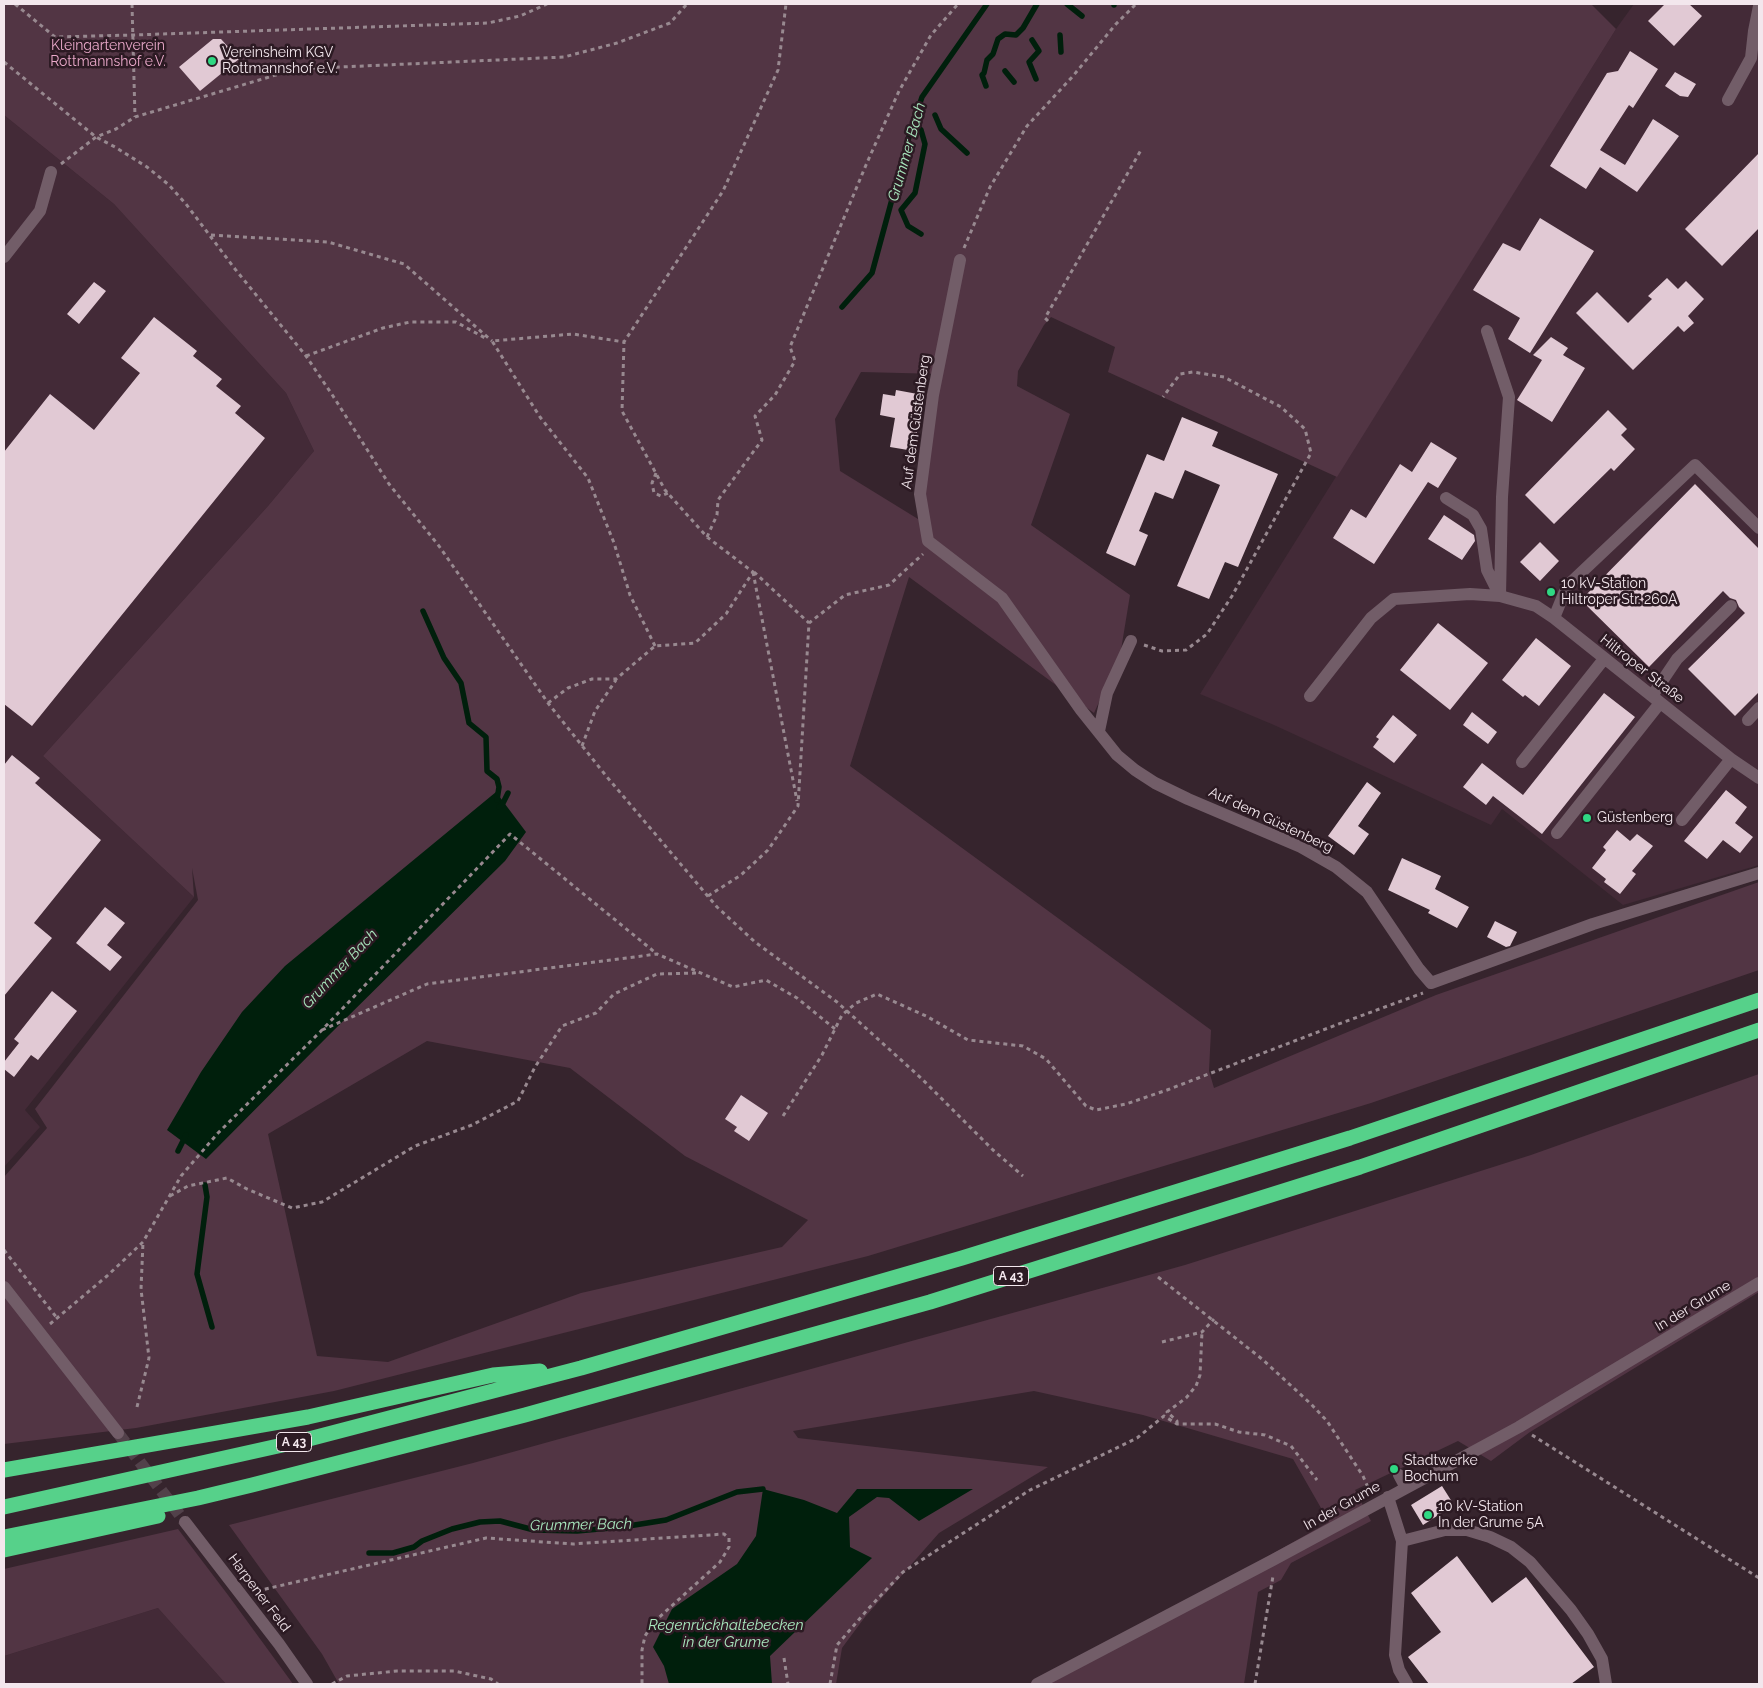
<!DOCTYPE html>
<meta charset="utf-8">
<style>
body{margin:0}
#map{position:relative;width:1763px;height:1688px;overflow:hidden;background:#36242d;font-family:Raleway,sans-serif}
canvas{display:block}
.frame{position:absolute;inset:0;border:5px solid #f3e7ed;pointer-events:none}
</style>
<div id="map">
<canvas width="1763" height="1688"></canvas>
<div class="frame"></div>
</div>
<script>
const ctx = document.querySelector('canvas').getContext('2d');
ctx.lineJoin = 'round';
function fill(path, color) {
  ctx.fillStyle = color;
  ctx.fill(path, 'evenodd');
}
function poly(rows) {
  const path = new Path2D();
  for (const r of rows) {
    path.moveTo(r[0], r[1]);
    for (let i = 2; i < r.length; i += 2) path.lineTo(r[i], r[i + 1]);
  }
  return path;
}
function trace(path, color, width, dash) {
  ctx.strokeStyle = color;
  ctx.lineWidth = width;
  ctx.lineCap = dash ? 'butt' : 'round';
  ctx.setLineDash(dash || []);
  ctx.stroke(path);
}
function label(font, color, halo, rows, align = 'center') {
  ctx.font = font + ' Raleway,sans-serif';
  ctx.lineWidth = 5;
  ctx.setLineDash([]);
  ctx.textBaseline = 'middle';
  ctx.strokeStyle = halo;
  ctx.fillStyle = color;
  for (const [text, x, y, turn = 0] of rows) {
    ctx.save();
    ctx.translate(x, y);
    ctx.rotate((+turn || 0) * Math.PI / 180);
    ctx.textAlign = isNaN(turn) ? turn : align;
    if (halo) ctx.strokeText(text, 0, 0);
    ctx.fillText(text, 0, 0);
    ctx.restore();
  }
}
fill(poly([
 [1634,4,1759,4,1759,865,1623,905,1502,809,1491,825,1274,725,1200,694,1616,29],
 [4,115,114,204,286,393,314,451,268,506,43,756,194,897,25,1110,40,1127,4,1167],
 [158,1608,226,1684,4,1684,4,1656]
]), '#432a37');
fill(poly([
 [4,4,1591,4,1616,29,1337,477,1108,372,1115,347,1051,317,1044,325,1018,371,1017,386,1070,414,1031,525,1130,595,1120,656,1094,713,909,577,850,766,1211,1030,1209,1071,1214,1088,1436,995,1759,882,1759,970,1371,1103,868,1256,334,1391,136,1428,4,1444,4,1177,47,1128,35,1109,198,900,192,868,194,897,43,756,268,506,314,451,286,393,114,204,4,115],
 [861,372,941,374,918,519,840,471,835,419],
 [427,1041,570,1068,685,1156,808,1220,782,1247,581,1293,388,1362,317,1356,268,1134],
 [1759,1074,1759,1292,1530,1432,1491,1461,1458,1441,1355,1490,1371,1521,1291,1563,1281,1580,1258,1592,1244,1684,1029,1684,1256,1563,1329,1522,1293,1459,1143,1415,1034,1391,793,1431,798,1438,1048,1467,939,1533,865,1617,842,1648,836,1684,339,1684,322,1654,229,1525,473,1463,1185,1265,1531,1155],
 [178,1529,228,1595,293,1684,226,1684,158,1608,4,1656,4,1569]
]), '#523544');
fill(poly([
 [496,792,526,832,505,861,329,1035,206,1159,167,1130,201,1072,242,1012,285,966],
 [763,1489,804,1500,837,1513,857,1489,973,1489,919,1521,889,1498,877,1497,849,1517,850,1547,872,1558,770,1656,772,1684,669,1684,664,1666,653,1647,672,1609,737,1564,756,1536]
]), '#001f0c');
trace(poly([
 [1067,4,1082,16],
 [1114,4,1114,5],
 [1060,35,1061,52],
 [1032,40,1039,51,1029,62,1036,79],
 [1005,71,1014,82],
 [986,86,982,75,984,73,987,60,993,54,998,39,1005,34,1016,35,1023,28,1037,4],
 [935,115,941,129,967,153],
 [913,122,921,130,925,144,915,193,901,210,908,226,921,234],
 [842,307,872,273,910,133,922,97,987,4],
 [423,611,444,658,461,683,469,723,486,737,487,771,497,779,499,787,497,800],
 [499,807,502,805,508,793],
 [178,1151,186,1135],
 [205,1185,207,1197,197,1274,212,1327],
 [369,1553,393,1553,414,1547,422,1541,452,1529,480,1522,500,1521,534,1530,577,1531,622,1527,666,1520,737,1492,763,1489]
]), '#001f0c', 5.5);
fill(poly([
 [1665,4,1689,4,1702,16,1674,46,1648,21],
 [213,39,221,39,239,59,200,91,179,67],
 [1630,51,1658,69,1633,108,1629,105,1600,150,1625,165,1653,119,1679,136,1637,192,1600,167,1586,189,1550,166,1607,73,1618,71],
 [1675,72,1696,84,1688,97,1680,96,1665,86],
 [1759,153,1759,228,1722,266,1685,229],
 [1540,218,1594,251,1530,353,1508,339,1520,318,1473,290,1503,243,1520,251],
 [1667,278,1678,289,1686,281,1704,299,1688,316,1694,323,1684,332,1678,326,1633,370,1576,313,1597,292,1628,323,1652,299,1648,296],
 [94,282,106,291,79,324,67,314],
 [154,317,197,351,193,356,222,379,216,386,241,406,235,413,265,438,32,726,4,704,4,452,50,394,94,430,140,373,121,358],
 [1551,337,1568,348,1563,355,1585,368,1552,422,1517,400,1542,360,1533,355],
 [896,390,923,395,914,451,890,447,895,418,880,415,883,394,895,396],
 [1608,410,1627,429,1621,435,1635,449,1614,471,1611,468,1554,524,1525,495],
 [1182,417,1218,432,1212,446,1278,474,1238,567,1225,562,1209,599,1177,586,1220,485,1185,470,1173,499,1155,492,1139,531,1148,535,1135,566,1106,553,1147,454,1164,461],
 [1431,442,1457,458,1438,488,1428,482,1374,564,1333,538,1351,509,1366,518,1400,464,1412,472],
 [1695,484,1759,549,1759,692,1735,716,1688,669,1745,613,1739,607,1736,600,1730,598,1723,591,1649,667,1581,600],
 [1444,515,1474,535,1475,541,1462,560,1428,539],
 [1540,542,1559,561,1540,581,1520,562],
 [1438,623,1488,663,1450,710,1400,670],
 [1536,638,1571,666,1539,706,1525,695,1523,697,1502,680],
 [1604,693,1635,717,1542,834,1493,796,1486,805,1463,787,1482,763,1523,795],
 [1472,712,1497,732,1488,744,1463,725],
 [1393,715,1417,735,1394,763,1373,747,1379,739,1376,737],
 [12,755,40,778,35,783,101,840,34,923,52,938,4,996,4,765],
 [1367,782,1381,793,1358,826,1369,834,1354,855,1328,836],
 [1726,790,1747,807,1735,823,1753,837,1740,853,1723,840,1707,859,1684,841],
 [1617,830,1630,841,1637,834,1653,846,1632,871,1636,874,1620,894,1604,882,1606,879,1592,868,1606,850,1603,847],
 [1402,858,1441,876,1435,889,1469,907,1457,928,1428,913,1430,910,1388,890],
 [105,907,125,923,107,945,122,957,110,971,76,943],
 [1495,921,1517,932,1510,946,1506,947,1487,937],
 [52,991,77,1011,38,1060,31,1055,14,1077,4,1069,4,1062,19,1043,14,1039],
 [741,1095,768,1113,749,1141,734,1131,737,1127,725,1119],
 [1442,1486,1454,1505,1423,1525,1411,1505],
 [1457,1556,1492,1603,1526,1577,1594,1667,1571,1684,1429,1684,1408,1657,1441,1632,1411,1593]
]), '#e1c9d4');
trace(poly([
 [118,1433,185,1522]
]), '#52414a', 12, [12, 6]);
trace(poly([
 [15,4,55,37,133,35,488,23,520,16,547,4],
 [132,4,135,117],
 [4,62,96,137,115,147,147,167,169,185,186,204,235,269,306,356,333,396,389,484,439,546,548,703,607,777,717,907,755,942,837,1002,921,1078,993,1150,1023,1176],
 [61,164,96,137,116,129,135,117,296,69,564,57,617,43,670,23,687,4],
 [211,235,328,242,404,264,492,341],
 [964,248,990,187,1027,126,1073,76,1116,24,1136,4],
 [1048,321,1045,318,1141,150],
 [306,356,383,328,410,322,456,322,487,339],
 [656,473,652,483,654,493,661,496,668,493],
 [707,537,717,515,718,500,762,440,755,416,775,395,795,361,790,347,866,165,899,91,931,35,958,4],
 [753,572,797,801],
 [754,572,809,623],
 [1144,645,1162,651,1186,650,1207,634,1232,596,1311,453,1305,429,1281,407,1224,377,1193,372,1180,374,1163,397],
 [655,646,630,595,614,543,588,478,540,417,492,341,573,334,624,342,723,191,778,70,786,4],
 [548,703,568,688,592,679,616,679,655,646,695,643,726,614,753,572,707,537,665,490,622,411,624,342],
 [582,746,595,711,616,680],
 [708,896,741,875,768,850,798,806,809,623,845,595,889,585,923,554],
 [322,1030,427,984,657,954,733,987,766,980,797,998,835,1029],
 [783,1116,822,1055,842,1015,856,1003,877,994,926,1016,968,1040,1023,1046,1046,1059,1086,1106,1096,1110,1126,1104,1167,1090,1336,1025,1423,993],
 [170,1196,188,1186,227,1178,247,1189,292,1208,322,1202,415,1146,472,1125,518,1101,535,1067,562,1026,596,1013,614,994,657,974,700,973],
 [4,1250,57,1318],
 [1158,1277,1262,1359,1311,1404,1327,1421,1363,1476,1370,1492],
 [50,1324,107,1276,143,1242,181,1176,218,1133,321,1031,510,834,657,954],
 [1162,1342,1202,1332,1214,1319],
 [137,1407,149,1358,141,1289,143,1242],
 [1177,1424,1177,1421,1167,1412,1186,1398,1196,1386,1200,1375,1202,1332],
 [1532,1435,1759,1578],
 [257,1591,486,1538,573,1544,724,1534,729,1538,729,1547,720,1562,654,1622,645,1636,642,1650,642,1684],
 [784,1658,788,1684],
 [332,1684,347,1676,397,1671,454,1671,491,1679,498,1684],
 [830,1684,837,1645,868,1609,903,1572,1030,1490,1137,1438,1164,1416,1177,1424,1215,1424,1239,1432,1265,1435,1291,1446,1317,1480],
 [1255,1684,1273,1576]
]), '#988990', 3, [4, 4]);
trace(poly([
 [1728,100,1751,58,1754,31,1759,6],
 [4,257,40,211,51,172],
 [960,260,933,395,920,494,928,541,1002,598,1081,710,1117,755,1135,770,1155,783,1188,799,1301,847,1336,867,1367,892,1419,969,1431,983,1593,924,1759,873],
 [1487,331,1509,397,1502,497,1500,596],
 [1446,498,1473,515,1481,529,1487,570,1499,594],
 [1554,618,1567,586,1695,465,1759,528],
 [1310,696,1371,618,1394,599,1470,594,1500,596,1536,606,1554,618,1731,759,1759,778],
 [1652,696,1677,659,1731,606],
 [1748,720,1759,708],
 [1099,731,1107,693,1131,641],
 [1522,762,1604,659],
 [1682,820,1731,759],
 [1557,833,1660,703],
 [4,1287,118,1433],
 [1399,1475,1406,1488],
 [1388,1497,1402,1541,1395,1655,1399,1670,1407,1684],
 [185,1522,279,1644,307,1684],
 [1402,1541,1445,1530,1467,1530,1490,1537,1511,1547,1530,1562,1571,1610,1588,1634,1602,1659,1606,1684],
 [1037,1684,1273,1560,1519,1427,1759,1283]
]), '#725d68', 12);
trace(poly([
 [4,1470,308,1417,493,1375,540,1371],
 [4,1507,305,1440,581,1368,962,1258,1350,1138,1759,1000],
 [4,1537,198,1498,252,1485,525,1415,930,1302,1360,1167,1759,1030],
 [4,1550,158,1516]
]), '#56d18a', 15);
for (const [x, y, r, color] of [
 [212,61,5,"#2fd883"],
 [1551,592,5,"#2fd883"],
 [1587,818,5,"#2fd883"],
 [1394,1469,5,"#2fd883"],
 [1428,1515,5,"#2fd883"]
]) {
  const dot = new Path2D();
  dot.arc(x, y, r, 0, 2 * Math.PI);
  ctx.fillStyle = color;
  ctx.fill(dot);
  trace(dot, '#2c1a23', 2);
}
for (const [x, y, w] of [
 [1011,1276,35],
 [294,1442,35]
]) {
  const box = new Path2D();
  box.roundRect(x - w / 2, y - 9.5, w, 19, 4);
  ctx.fillStyle = '#2c1a23';
  ctx.fill(box);
  trace(box, '#f3e7ed', 1);
}
label('bold 12px', '#f3e7ed', null, [
 ["A 43",1011,1276],
 ["A 43",294,1442]
]);
label('14px', '#eaa9ca', '#2c1a23', [
 ["Kleingartenverein",108,46],
 ["Rottmannshof e.V.",108,62]
]);
label('14px', '#f3e7ed', '#2c1a23', [
 ["Vereinsheim KGV",222,53],
 ["Rottmannshof e.V.",222,69],
 ["10 kV-Station",1561,584],
 ["Hiltroper Str. 260A",1561,600],
 ["Güstenberg",1597,818],
 ["Stadtwerke",1404,1461],
 ["Bochum",1404,1477],
 ["10 kV-Station",1438,1507],
 ["In der Grume 5A",1438,1523]
], 'left');
label('14px', '#f3e7ed', '#2c1a23', [
 ["Auf dem Güstenberg",916,422,-82],
 ["Hiltroper Straße",1642,669,38],
 ["Auf dem Güstenberg",1271,820,25],
 ["In der Grume",1693,1306,-31],
 ["In der Grume",1342,1506,-29],
 ["Harpener Feld",259,1593,53]
]);
label('italic 15px', '#a9e8be', '#2c1a23', [
 ["Grummer Bach",907,152,-74],
 ["Grummer Bach",340,969,-47],
 ["Grummer Bach",581,1525,-1],
 ["Regenrückhaltebecken",726,1625],
 ["in der Grume",726,1642]
]);
</script>
